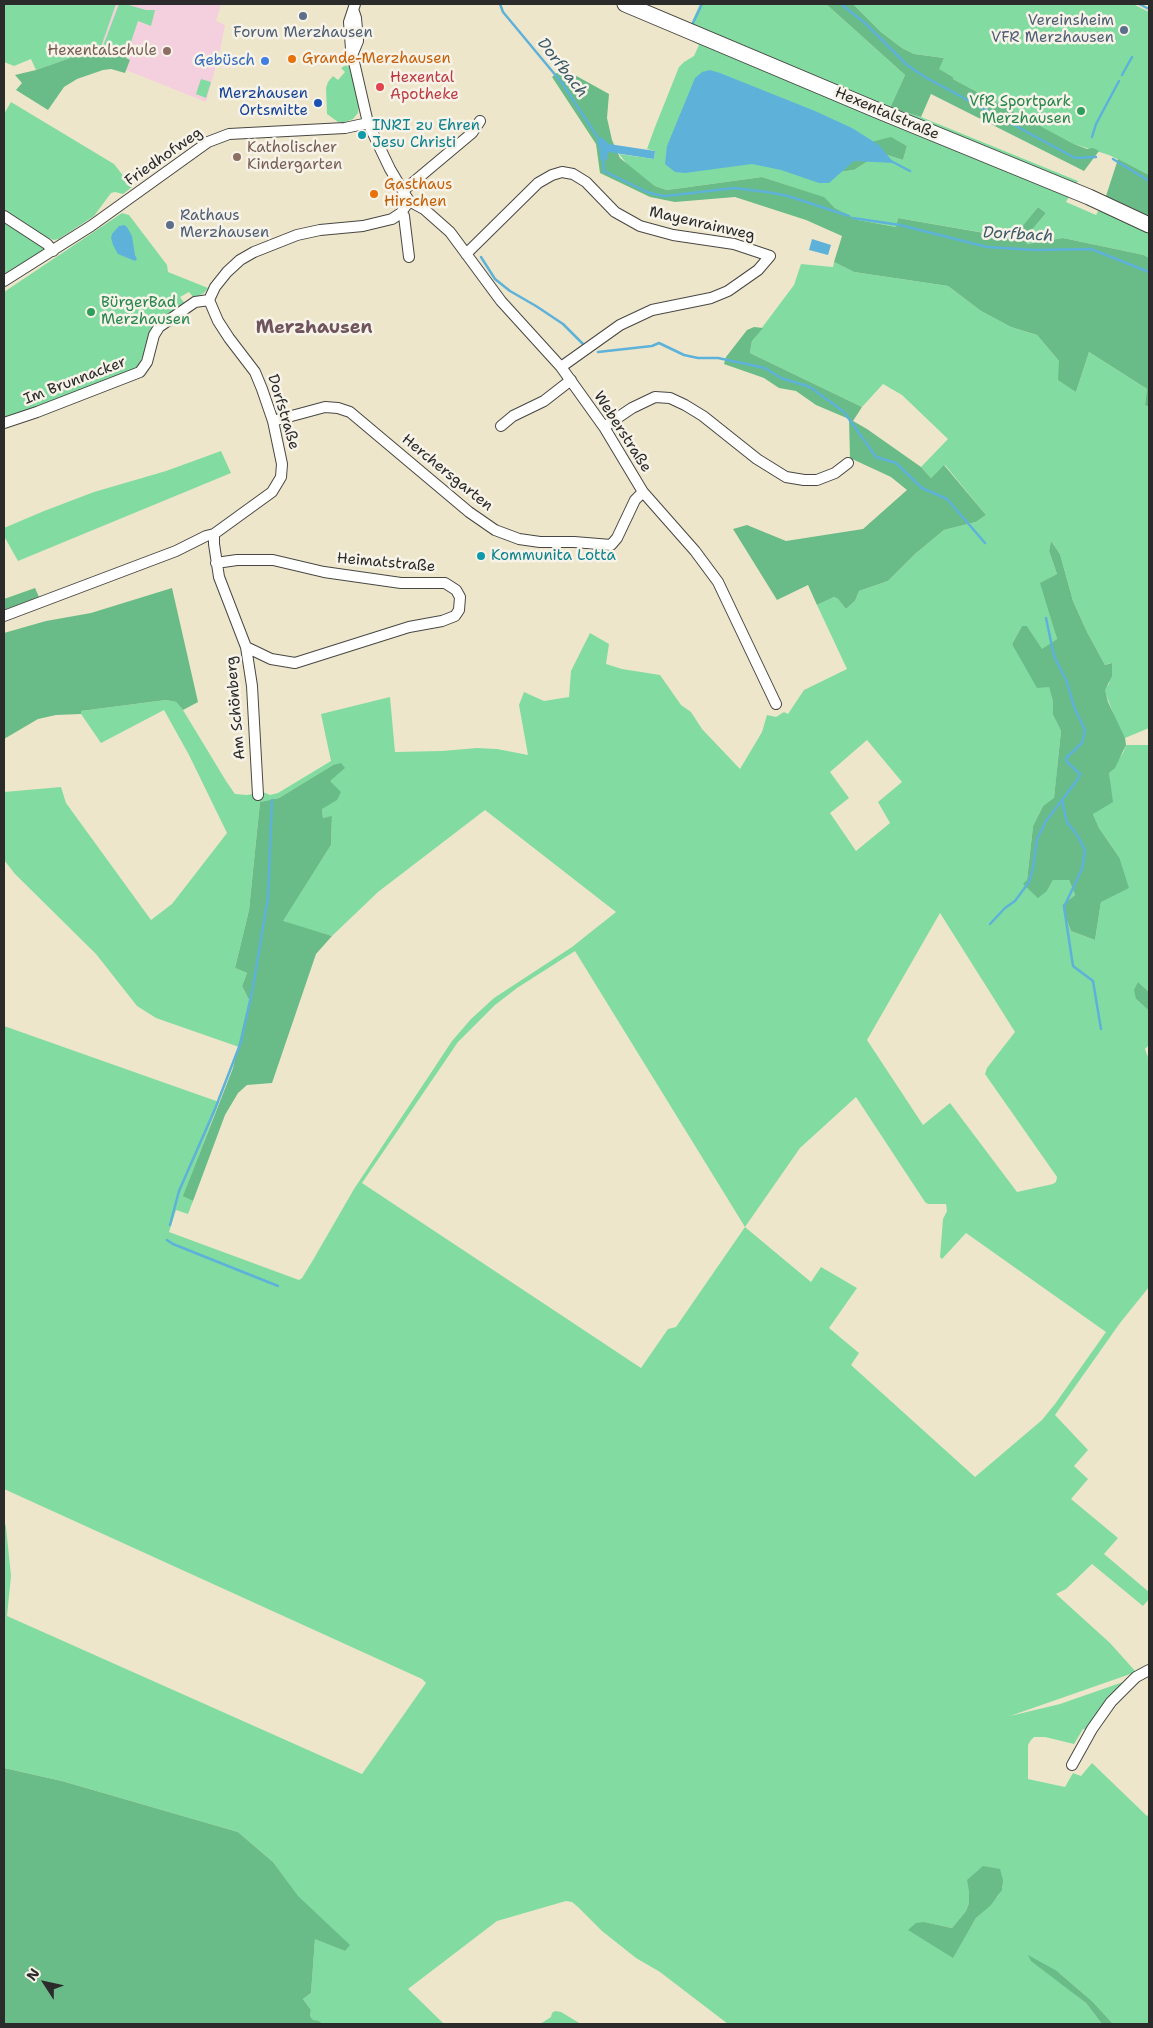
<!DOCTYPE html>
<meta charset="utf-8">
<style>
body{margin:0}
#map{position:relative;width:1153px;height:2028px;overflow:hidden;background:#eee6cb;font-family:"Shantell Sans",sans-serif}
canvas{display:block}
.frame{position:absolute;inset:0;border:5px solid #2b2b2b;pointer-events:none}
.north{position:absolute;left:20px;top:1958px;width:50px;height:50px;-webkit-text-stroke:4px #f7f3e8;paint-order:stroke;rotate:305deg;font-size:14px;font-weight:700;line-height:20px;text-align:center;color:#2b2b2b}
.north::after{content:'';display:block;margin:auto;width:18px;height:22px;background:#2b2b2b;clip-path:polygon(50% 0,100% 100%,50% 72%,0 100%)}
</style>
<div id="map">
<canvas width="1153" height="2028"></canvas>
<div class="frame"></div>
<div class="north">N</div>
</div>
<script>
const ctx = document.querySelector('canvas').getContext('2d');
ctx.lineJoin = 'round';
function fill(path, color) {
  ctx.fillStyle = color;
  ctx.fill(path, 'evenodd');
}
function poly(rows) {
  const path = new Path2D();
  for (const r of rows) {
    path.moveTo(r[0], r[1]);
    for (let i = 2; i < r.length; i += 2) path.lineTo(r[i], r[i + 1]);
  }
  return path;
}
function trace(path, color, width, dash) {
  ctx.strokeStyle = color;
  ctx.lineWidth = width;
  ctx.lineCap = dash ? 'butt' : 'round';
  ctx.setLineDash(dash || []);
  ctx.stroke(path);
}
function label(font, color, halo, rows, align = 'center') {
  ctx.font = font + ' "Shantell Sans",sans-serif';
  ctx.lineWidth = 5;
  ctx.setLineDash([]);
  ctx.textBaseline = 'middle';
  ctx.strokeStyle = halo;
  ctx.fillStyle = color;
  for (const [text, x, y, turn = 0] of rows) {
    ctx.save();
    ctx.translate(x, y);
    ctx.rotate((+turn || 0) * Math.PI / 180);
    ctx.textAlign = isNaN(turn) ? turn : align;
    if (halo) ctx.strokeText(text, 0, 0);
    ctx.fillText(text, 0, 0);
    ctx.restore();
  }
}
fill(poly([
 [116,4,221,4,216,21,225,25,219,55,206,102,126,70,130,60,101,47]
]), '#f4cfde');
fill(poly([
 [4,4,116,4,101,47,36,70,31,59,14,66,4,62],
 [119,4,125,4,146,10,155,10,151,26,138,21,127,54,103,46],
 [700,4,826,4,905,75,890,108,921,117,1078,181,1066,202,1096,215,1106,196,1149,216,1149,258,1144,255,1063,238,1027,244,1026,237,1046,213,1038,207,1014,238,898,218,896,227,857,220,835,208,823,197,762,177,667,190,655,186,627,164,619,154,654,159,655,151,647,149,655,127,679,67,684,62,694,56,699,45,685,37],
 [891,138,907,146,903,160,881,153,854,170,824,174,821,166,855,139,867,143],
 [853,4,1133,4,1149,12,1149,175,1109,155,1074,144,953,79,953,77,938,69,944,58,914,54,902,48,881,32],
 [346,65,351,68,359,105,358,113,353,119,345,122,338,122,327,114,326,88,328,82,333,76,338,80,345,72,341,68],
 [201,79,211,82,206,98,196,94],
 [11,102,114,164,132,187,123,194,115,192,111,193,94,216,59,239,54,240,44,236,4,211,4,114],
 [122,213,129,215,167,265,168,272,208,288,204,293,194,298,189,292,180,297,185,304,151,330,143,356,137,367,127,374,20,414,4,418,4,292],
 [4,221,39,242,45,251,4,277],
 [834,262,854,272,948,286,981,311,1011,327,1037,335,1059,361,1076,392,1089,352,1147,389,1145,405,1149,407,1149,728,1125,738,1119,729,1104,689,1109,684,1111,663,1105,665,1087,632,1073,601,1060,554,1051,541,1049,551,1057,574,1041,583,1057,639,1042,650,1027,626,1022,626,1012,644,1049,686,1053,702,1053,715,1061,731,1054,799,1043,806,1033,826,1027,880,1047,891,1053,880,1069,880,1075,895,1062,905,1066,918,1071,931,1095,940,1101,902,1119,857,1099,828,1093,814,1110,785,1109,773,1123,753,1126,745,1149,745,1149,992,1138,982,1136,999,1148,1010,1149,1014,1149,1045,1145,1049,1149,1060,1149,1287,1120,1323,1055,1415,1088,1450,1074,1466,1088,1479,1071,1499,1118,1538,1104,1554,1149,1592,1149,1599,1143,1606,1092,1564,1066,1589,1056,1594,1110,1643,1136,1672,1010,1716,1060,1704,1126,1681,1088,1730,1083,1729,1074,1744,1045,1737,1034,1737,1031,1740,1028,1745,1028,1779,1065,1787,1073,1773,1081,1776,1092,1763,1147,1816,1149,1814,1149,2024,1113,2024,1093,2002,1057,1971,1064,1985,1086,2003,1102,2024,728,2024,660,1972,636,1958,602,1931,578,1907,572,1902,566,1901,497,1921,408,1989,444,2024,323,2024,319,2021,313,2021,310,2016,311,2010,303,1999,311,1993,315,1938,345,1951,320,1919,297,1896,273,1862,238,1832,62,1781,4,1768,4,1520,6,1527,11,1576,7,1616,362,1774,426,1683,422,1679,4,1489,4,1026,219,1102,184,1195,193,1201,188,1214,176,1210,169,1232,299,1280,302,1278,313,1260,354,1189,452,1041,471,1019,494,998,572,947,616,912,485,810,378,892,332,936,282,922,331,845,332,817,323,818,322,809,333,765,279,798,260,802,249,910,235,968,247,973,242,986,249,1000,239,1047,156,1018,137,1006,96,954,15,874,4,860,4,792,61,787,66,803,151,920,172,904,227,833,189,755,164,710,101,743,81,714,81,711,166,700,176,702,183,710,226,781,235,794,247,795,263,792,270,795,278,793,331,761,321,714,390,697,395,752,442,751,477,748,497,749,528,755,519,705,524,692,544,701,569,697,571,671,590,633,609,644,606,664,622,669,660,675,681,705,691,712,702,729,740,769,762,732,767,715,776,717,784,712,788,714,804,690,847,669,817,605,834,597,838,599,846,609,855,601,859,591,888,581,915,554,944,530,976,522,986,515,945,465,931,478,921,467,948,439,902,395,883,384,862,407,750,353,752,341,794,285,801,264,833,267],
 [867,740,902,782,878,802,890,823,856,851,830,813,849,798,830,772],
 [940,913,1015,1032,987,1068,985,1074,1057,1177,1056,1182,1053,1184,1017,1192,950,1103,923,1125,867,1040],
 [575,951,745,1227,676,1327,668,1329,641,1368,362,1183,458,1042,495,1005,517,988],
 [856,1097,925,1202,928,1204,946,1204,947,1211,943,1219,940,1257,942,1259,966,1233,1106,1332,1055,1404,1042,1420,975,1477,851,1365,859,1353,829,1328,857,1288,821,1267,811,1282,745,1227,800,1148],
 [1003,1886,998,1896,976,1918,953,1957,923,1922,952,1928,966,1911,969,1903,969,1891],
 [221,451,231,473,18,561,4,536,4,528,44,511,94,492,166,471],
 [555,2011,561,2012,581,2024,540,2024,551,2017,552,2013]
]), '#82dca1');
fill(poly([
 [826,4,853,4,881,32,902,48,914,54,944,58,939,69,953,77,953,79,1074,144,1087,149,1093,148,1099,151,1084,171,931,94,921,117,890,108,905,75],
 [101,47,126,55,126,58,130,60,125,73,111,69,103,70,77,79,64,87,48,110,16,90,22,83,15,75,36,70],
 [562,68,609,94,607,118,612,140,620,158,655,186,667,190,762,177,824,197,835,208,858,220,896,227,898,218,1013,238,1038,207,1046,213,1026,237,1027,244,1063,238,1144,255,1149,258,1149,407,1145,405,1147,389,1089,352,1076,392,1058,380,1059,361,1037,335,1011,327,981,311,948,286,854,272,834,262,842,236,806,220,735,197,675,202,650,197,600,173,596,144,552,77],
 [891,137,907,146,903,160,881,153,854,170,824,174,867,143],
 [1118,159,1149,175,1149,216,1106,196],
 [754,327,763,328,752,341,750,353,862,407,853,421,867,429,921,467,931,478,944,465,986,515,976,522,944,530,915,554,888,581,859,591,855,601,846,609,838,599,834,597,817,605,808,585,777,600,733,529,747,525,786,541,863,529,907,490,891,477,850,458,849,419,816,405,796,391,779,388,764,378,724,364,726,357,747,330],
 [1051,541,1060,554,1073,601,1087,632,1105,665,1112,663,1112,676,1105,690,1108,702,1125,738,1126,745,1115,768,1109,773,1113,802,1093,814,1099,828,1119,857,1129,888,1101,902,1095,940,1071,931,1066,918,1062,905,1075,895,1069,880,1053,880,1047,891,1038,898,1023,884,1027,880,1033,826,1043,806,1054,798,1061,731,1053,715,1053,702,1049,687,1037,688,1012,644,1022,626,1027,626,1042,649,1057,639,1040,583,1057,574,1049,551],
 [35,588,39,597,4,610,4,599],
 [172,588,198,702,183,710,176,702,166,700,81,711,81,714,56,715,38,719,4,739,4,633,46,621,91,613],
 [341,763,345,768,330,781,341,792,337,800,322,809,323,818,332,816,331,845,283,921,332,936,316,954,272,1083,247,1085,238,1093,225,1115,193,1201,183,1196,233,1068,249,1000,242,986,247,973,235,968,249,910,260,802,279,798,333,765],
 [1138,982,1149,992,1149,1014,1148,1010,1136,999,1134,990],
 [4,1768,62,1781,238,1832,273,1862,298,1896,350,1945,345,1951,315,1939,311,1993,303,1999,311,2010,310,2016,313,2020,319,2021,323,2024,4,2024],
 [983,1866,1000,1869,1003,1880,1002,1890,991,1905,976,1918,953,1958,908,1930,916,1923,924,1922,952,1928,966,1911,969,1903,969,1891,967,1880],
 [1028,1955,1057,1971,1093,2002,1113,2024,1102,2024,1086,2003,1031,1961]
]), '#69bc87');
fill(poly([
 [710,70,720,73,815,111,852,128,879,145,894,163,854,161,829,183,819,183,781,170,752,164,685,173,675,172,665,164,667,146,695,78,702,72],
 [601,137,609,144,655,151,654,159,608,152,607,160,601,161,599,147,597,142],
 [124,225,127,227,132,236,135,255,137,259,135,261,118,254,113,245,111,238,112,234,119,226],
 [812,239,831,245,828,255,809,250]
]), '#5eb2da');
trace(poly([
 [500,4,503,12,562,83,600,141],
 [841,4,865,23,907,65,925,77,1075,158],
 [1139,4,1149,9],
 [693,23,702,4],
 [1122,75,1132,57],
 [1092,137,1096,124,1119,81],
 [1076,158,1096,157],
 [603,159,604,171,647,192,658,195,666,196,734,188,767,192,788,196,849,216],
 [1113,159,1149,181],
 [891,161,910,171],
 [853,218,900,225,987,247,1036,250,1091,249,1149,272],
 [481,257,495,279,510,291,536,306,563,324,583,344],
 [598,352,652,346,659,343,684,355,698,358,718,358,765,368,781,378,810,387,844,412,876,457,896,463,922,488,947,499,985,543],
 [1046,618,1054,656,1067,682,1074,707,1085,730,1082,743,1066,758,1067,762,1080,774,1078,779,1062,800,1065,814,1067,822,1077,835,1085,850,1082,869,1064,907,1073,966,1093,981,1101,1029],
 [990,924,1005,908,1015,901,1029,882,1033,868,1037,839,1046,821,1062,800],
 [170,1225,179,1191,215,1109,241,1042,253,987,268,898,272,800],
 [167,1240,173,1244,278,1286]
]), '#5eb2da', 2.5);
const minor = poly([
 [355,4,349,22,351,49,368,123,390,169,409,201],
 [353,53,358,41,356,18,354,12],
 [404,190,472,133,480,121],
 [409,201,424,209,450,232,501,301,561,367,604,427,643,492,695,551,718,582,776,704],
 [401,213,404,216,409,257],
 [4,216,47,244,53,251],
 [466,254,538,183,552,175,562,172,573,174,586,182,615,212,640,226,673,235,734,244,770,256,758,270,728,291,711,298,652,310,620,325,561,367],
 [4,281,91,226,208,142,229,134,345,128,368,123],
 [273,421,325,407,338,408,350,412,469,512,495,530,519,539,540,542,574,542,611,545,617,538,635,500,643,492],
 [4,423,37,412,140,372,147,362,154,335,159,327,195,302,209,300],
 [501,426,513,416,544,401,571,380],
 [604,427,632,408,655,397,670,398,685,405,703,416,757,459,786,477,804,480,817,480,835,473,848,463],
 [214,534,214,544,219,577,246,647,252,686,258,795],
 [216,563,237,560,273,560,324,572,401,583,445,583,456,590,460,597,459,610,455,616,442,621,409,627,295,663,271,659,246,647],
 [4,616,176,551,206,536,214,534,272,492,281,477,282,464,273,421,262,389,255,372,229,338,218,321,209,300,215,287,227,272,240,260,254,252,297,235,320,230,363,226,392,219,401,213,409,201],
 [1072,1765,1092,1729,1111,1702,1136,1677,1149,1670]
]);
const secondary = poly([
 [625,4,879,111,1089,197,1149,225]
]);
trace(minor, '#484743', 12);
trace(secondary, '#484743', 17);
trace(minor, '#fff', 10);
trace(secondary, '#fff', 15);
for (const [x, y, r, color] of [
 [303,16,5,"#5c6f8a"],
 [1124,30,5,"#5c6f8a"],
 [167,51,5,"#8d6e63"],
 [292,59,5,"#e8710a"],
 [265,61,5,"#3f7fe0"],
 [380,87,5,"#e0444e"],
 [318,103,5,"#1a4fb4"],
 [1081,111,5,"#2e9e5b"],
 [362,135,5,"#0f9aa8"],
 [237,157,5,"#8d6e63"],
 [374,194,5,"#e8710a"],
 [170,225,5,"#5c6f8a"],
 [91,312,5,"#2e9e5b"],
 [481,556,5,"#0f9aa8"]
]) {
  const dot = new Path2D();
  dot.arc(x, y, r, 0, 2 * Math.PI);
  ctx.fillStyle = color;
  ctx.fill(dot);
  trace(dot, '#f7f3e8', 2);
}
label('15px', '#4e5e75', '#f7f3e8', [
 ["Vereinsheim",1114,21],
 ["VFR Merzhausen",1114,38],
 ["Forum Merzhausen",303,33,"center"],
 ["Rathaus",180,216,"left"],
 ["Merzhausen",180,233,"left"]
], 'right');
label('15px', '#785e54', '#f7f3e8', [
 ["Hexentalschule",157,51],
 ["Katholischer",247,148,"left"],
 ["Kindergarten",247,165,"left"]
], 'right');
label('15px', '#c56008', '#f7f3e8', [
 ["Grande-Merzhausen",302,59],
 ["Gasthaus",384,185],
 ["Hirschen",384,202]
], 'left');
label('15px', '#366cbe', '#f7f3e8', [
 ["Gebüsch",255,61]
], 'right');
label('15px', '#be3a42', '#f7f3e8', [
 ["Hexental",390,78],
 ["Apotheke",390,95]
], 'left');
label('15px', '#164399', '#f7f3e8', [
 ["Merzhausen",308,94],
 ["Ortsmitte",308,111]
], 'right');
label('15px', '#27864d', '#f7f3e8', [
 ["VfR Sportpark",1071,102],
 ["Merzhausen",1071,119],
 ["BürgerBad",101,303,"left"],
 ["Merzhausen",101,320,"left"]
], 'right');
label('15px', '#2b2b2b', '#f7f3e8', [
 ["Hexentalstraße",887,114,23],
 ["Friedhofweg",164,157,-35],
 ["Mayenrainweg",702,224,13],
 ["Im Brunnacker",75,381,-21],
 ["Dorfstraße",283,412,73],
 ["Weberstraße",622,432,57],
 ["Herchersgarten",447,473,39],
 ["Heimatstraße",386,563,5],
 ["Am Schönberg",236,708,-95]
]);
label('15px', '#0d838f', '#f7f3e8', [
 ["INRI zu Ehren",372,126],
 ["Jesu Christi",372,143],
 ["Kommunita Lotta",491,556]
], 'left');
label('italic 16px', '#3d5a68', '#f7f3e8', [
 ["Dorfbach",562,68,52],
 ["Dorfbach",1018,235,3]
]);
label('bold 18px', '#70545d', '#f7f3e8', [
 ["Merzhausen",314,328]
]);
</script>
